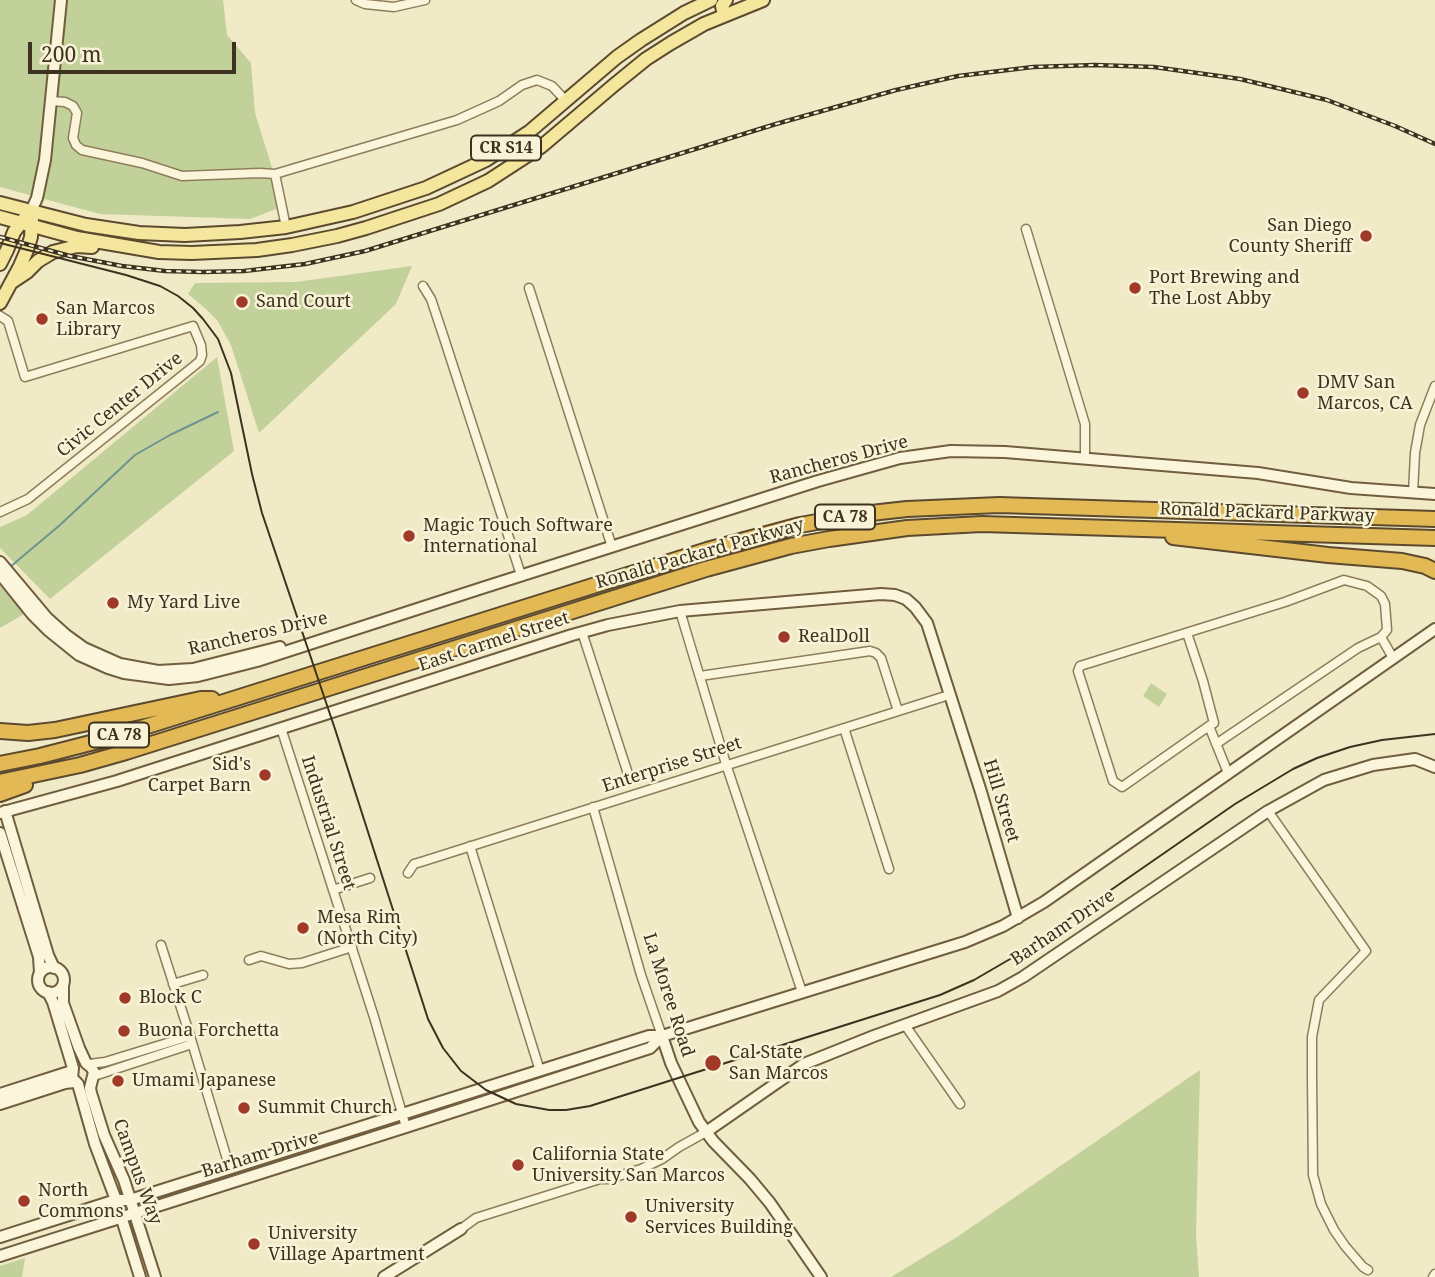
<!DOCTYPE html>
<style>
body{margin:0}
#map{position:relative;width:1435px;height:1277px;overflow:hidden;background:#f1eac7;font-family:"Noto Serif",serif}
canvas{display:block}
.scale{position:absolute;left:28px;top:42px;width:208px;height:32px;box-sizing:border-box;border:4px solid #3d321f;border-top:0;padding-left:9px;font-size:21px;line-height:24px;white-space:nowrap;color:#3d321f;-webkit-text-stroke:5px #f8f3d7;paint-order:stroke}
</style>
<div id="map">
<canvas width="1435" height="1277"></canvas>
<div class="scale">200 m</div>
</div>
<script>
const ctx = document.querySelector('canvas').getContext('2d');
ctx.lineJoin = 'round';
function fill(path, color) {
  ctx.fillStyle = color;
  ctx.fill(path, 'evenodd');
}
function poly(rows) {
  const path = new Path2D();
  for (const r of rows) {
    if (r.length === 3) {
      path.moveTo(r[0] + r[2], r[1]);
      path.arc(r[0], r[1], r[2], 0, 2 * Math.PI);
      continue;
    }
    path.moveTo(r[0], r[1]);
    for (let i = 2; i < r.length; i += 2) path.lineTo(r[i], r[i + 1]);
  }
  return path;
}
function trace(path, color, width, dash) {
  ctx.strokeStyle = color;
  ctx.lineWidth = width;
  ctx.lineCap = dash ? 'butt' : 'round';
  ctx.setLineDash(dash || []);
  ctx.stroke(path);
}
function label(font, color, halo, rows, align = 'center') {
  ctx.font = font + ' "Noto Serif",serif';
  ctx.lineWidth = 5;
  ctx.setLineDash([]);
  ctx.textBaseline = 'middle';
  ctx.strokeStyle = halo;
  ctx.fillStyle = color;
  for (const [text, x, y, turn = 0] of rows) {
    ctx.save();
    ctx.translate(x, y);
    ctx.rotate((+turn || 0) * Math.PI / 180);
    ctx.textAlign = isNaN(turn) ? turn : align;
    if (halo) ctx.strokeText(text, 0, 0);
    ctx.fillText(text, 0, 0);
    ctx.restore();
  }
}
fill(poly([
 [0,0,223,0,227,35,251,63,255,113,284,206,250,219,100,214,0,187],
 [412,266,396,304,259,433,231,345,217,320,206,309,188,294,195,283,296,282],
 [217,357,234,451,50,599,0,548,0,527,27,515],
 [0,586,24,614,0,628],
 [1151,683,1167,694,1159,707,1143,696],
 [1200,1070,1196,1234,1199,1277,891,1277,957,1237],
 [25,1258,22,1277,0,1277,0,1266]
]), '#c2d09a');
trace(poly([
 [10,567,60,525,135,455,170,435,218,412]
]), '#6e9490', 2);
const street = poly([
 [356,0,365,4,394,7,425,0],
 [51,101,65,102,73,106,77,113,73,138,76,145,82,150,142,163,182,176,260,173,275,174],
 [286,227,275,174,457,120,499,101,522,85,537,80,552,86,566,101],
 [1026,229,1085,424,1085,459],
 [423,286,431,299,443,335,521,575],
 [529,288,612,547],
 [0,316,8,321,25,377,193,326,201,345,202,355,200,361,194,366,28,499,0,512],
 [1413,493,1415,453,1420,425,1435,386],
 [680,611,726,764,802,992],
 [582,632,630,780],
 [1187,633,1203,681,1214,723,1209,726],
 [700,676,870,651,876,653,881,658,898,711],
 [281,728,374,1017,406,1127],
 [844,728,889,869],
 [1216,744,1358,648,1381,637],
 [1228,773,1209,726,1122,787,1113,781,1078,671,1080,666,1285,602,1344,580,1367,586,1381,596,1385,604,1387,630,1381,637,1393,658],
 [593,807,641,975,662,1036],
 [1268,811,1366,951,1319,1000,1312,1037,1312,1077,1313,1175,1321,1204,1334,1230,1345,1246,1363,1267,1368,1270],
 [470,846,540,1071],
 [408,873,414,864,424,861,949,695],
 [333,890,370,878],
 [161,945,190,1036,230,1169],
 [249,960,261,956,289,964,302,963,352,947],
 [173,984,203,975],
 [905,1025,960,1104],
 [89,1064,105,1062,190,1036],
 [94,1076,192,1044],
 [461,1229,476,1218,600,1179,609,1179,641,1169,662,1159,679,1147,706,1132],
 [1433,1277,1435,1274]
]);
const secondary = poly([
 [31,211,37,198,45,160,61,0],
 [0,562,47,618,66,635,84,648,120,664,158,671,193,669,280,647],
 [0,574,32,614,48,630,79,655,108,668,124,673,169,679,198,676,257,661,482,588,818,481,900,458,951,451,1005,452,1258,473,1351,488,1435,494],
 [5,811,48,955,54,968],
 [0,813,117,781,572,635,608,625,680,611,881,594,895,595,906,599,915,607,927,623,981,792,1018,918],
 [0,833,39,957,40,973],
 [51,980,13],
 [63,985,63,1003,79,1048,86,1063,91,1067,94,1072,90,1088,91,1093,104,1135,124,1180,155,1277],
 [48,992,53,1002,73,1068,72,1078,78,1084,95,1144,116,1200,140,1277],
 [662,1036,671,1063,699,1122,713,1141,750,1179,770,1203,821,1277],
 [0,1094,72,1071],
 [0,1104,65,1083,74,1082],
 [706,1132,804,1064,874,1036,998,991,1023,977,1268,811,1324,780,1373,765,1415,759,1435,767],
 [0,1237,116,1200,130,1200,649,1036,662,1036,865,973,965,942,1003,926,1044,902,1435,629],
 [0,1256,406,1127,650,1048,662,1036],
 [384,1277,461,1229]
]);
const primary = poly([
 [724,15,722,6,726,0],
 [0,203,86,225,139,233,185,235,240,232,286,227,353,212,426,188,486,160,529,132,617,57,641,40,684,13,711,0],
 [0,217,77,238,159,252,192,253,257,250,292,245,337,236,366,228,439,204,488,181,542,146,614,85,646,59,671,43,704,24,763,0],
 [0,264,7,250,14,232,24,219],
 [12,282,27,272,38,261,53,252,77,246,92,247],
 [0,303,20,266,27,250,31,237,32,218]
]);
const highway = poly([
 [1173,537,1328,555,1402,561,1425,566,1435,571],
 [0,731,28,733,55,730,201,699,212,699],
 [0,764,40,756,106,739,707,550,800,525,862,514,907,509,999,505,1435,519],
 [0,782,80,765,126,752,706,569,791,546,829,539,907,528,982,524,1435,538],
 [0,794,25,785]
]);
trace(street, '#8e7d5b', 11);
trace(secondary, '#705e3e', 14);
trace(primary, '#5c4a2f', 16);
trace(highway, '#5c4a2f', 18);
trace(street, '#fbf6db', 8);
trace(secondary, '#fbf6db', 10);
trace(primary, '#f5e69e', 12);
trace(highway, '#e3b955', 14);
trace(poly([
 [0,243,126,275,160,286,178,296,193,308,203,319,218,339,231,373,252,474,262,513,335,729,428,1019,443,1048,461,1071,486,1090,516,1104,549,1110,566,1110,590,1106,940,995,974,980,1017,955,1235,804,1293,769,1317,758,1350,747,1382,740,1435,734]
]), '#3d321f', 2);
const rail = poly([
 [0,237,70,256,122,266,165,271,203,272,244,271,305,264,365,251,776,124,896,90,958,76,1033,67,1095,65,1154,67,1240,79,1327,100,1395,126,1435,144]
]);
trace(rail, '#3d321f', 4.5);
trace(rail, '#f8f3d7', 2, [5]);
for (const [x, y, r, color] of [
 [1366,236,7,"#a03928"],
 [1135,288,7,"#a03928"],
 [242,302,7,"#a03928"],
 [42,319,7,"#a03928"],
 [1303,393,7,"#a03928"],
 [409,536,7,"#a03928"],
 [113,603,7,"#a03928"],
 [784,637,7,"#a03928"],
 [265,775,7,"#a03928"],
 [303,928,7,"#a03928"],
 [125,998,7,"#a03928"],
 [124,1031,7,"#a03928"],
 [713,1063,9,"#a03928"],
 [118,1081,7,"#a03928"],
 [244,1108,7,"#a03928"],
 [518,1165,7,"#a03928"],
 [24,1201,7,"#a03928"],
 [631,1217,7,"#a03928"],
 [254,1244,7,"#a03928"]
]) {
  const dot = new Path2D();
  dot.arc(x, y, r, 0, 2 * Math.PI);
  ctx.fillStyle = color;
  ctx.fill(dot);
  trace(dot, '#f8f3d7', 2.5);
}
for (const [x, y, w] of [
 [506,148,70],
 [845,517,60],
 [119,735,60]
]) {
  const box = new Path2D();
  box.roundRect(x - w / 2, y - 12.5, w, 25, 5);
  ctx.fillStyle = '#f8f3d7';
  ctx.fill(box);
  trace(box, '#3d321f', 2);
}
label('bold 16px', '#3d321f', null, [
 ["CR S14",506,148],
 ["CA 78",845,517],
 ["CA 78",119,735]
]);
label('18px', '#3d321f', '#f8f3d7', [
 ["San Diego",1352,226,"right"],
 ["County Sheriff",1352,247,"right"],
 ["Port Brewing and",1149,278],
 ["The Lost Abby",1149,299],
 ["Sand Court",256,302],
 ["San Marcos",56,309],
 ["Library",56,330],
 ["DMV San",1317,383],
 ["Marcos, CA",1317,404],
 ["Magic Touch Software",423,526],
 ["International",423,547],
 ["My Yard Live",127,603],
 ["RealDoll",798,637],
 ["Sid's",251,765,"right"],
 ["Carpet Barn",251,786,"right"],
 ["Mesa Rim",317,918],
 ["(North City)",317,939],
 ["Block C",139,998],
 ["Buona Forchetta",138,1031],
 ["Cal State",729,1053],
 ["San Marcos",729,1074],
 ["Umami Japanese",132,1081],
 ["Summit Church",258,1108],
 ["California State",532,1155],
 ["University San Marcos",532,1176],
 ["North",38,1191],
 ["Commons",38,1212],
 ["University",645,1207],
 ["Services Building",645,1228],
 ["University",268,1234],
 ["Village Apartment",268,1255]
], 'left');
label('18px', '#3d321f', '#f8f3d7', [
 ["Civic Center Drive",120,405,-39],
 ["Rancheros Drive",839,460,-15],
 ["Ronald Packard Parkway",1267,513,2],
 ["Ronald Packard Parkway",700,554,-16],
 ["Rancheros Drive",258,634,-13],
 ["East Carmel Street",494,642,-18],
 ["Enterprise Street",672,765,-18],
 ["Hill Street",1001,801,73],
 ["Industrial Street",328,823,72],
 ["Barham Drive",1063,928,-34],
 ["La Moree Road",668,995,72],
 ["Barham Drive",260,1155,-17],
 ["Campus Way",137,1172,70]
]);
</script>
